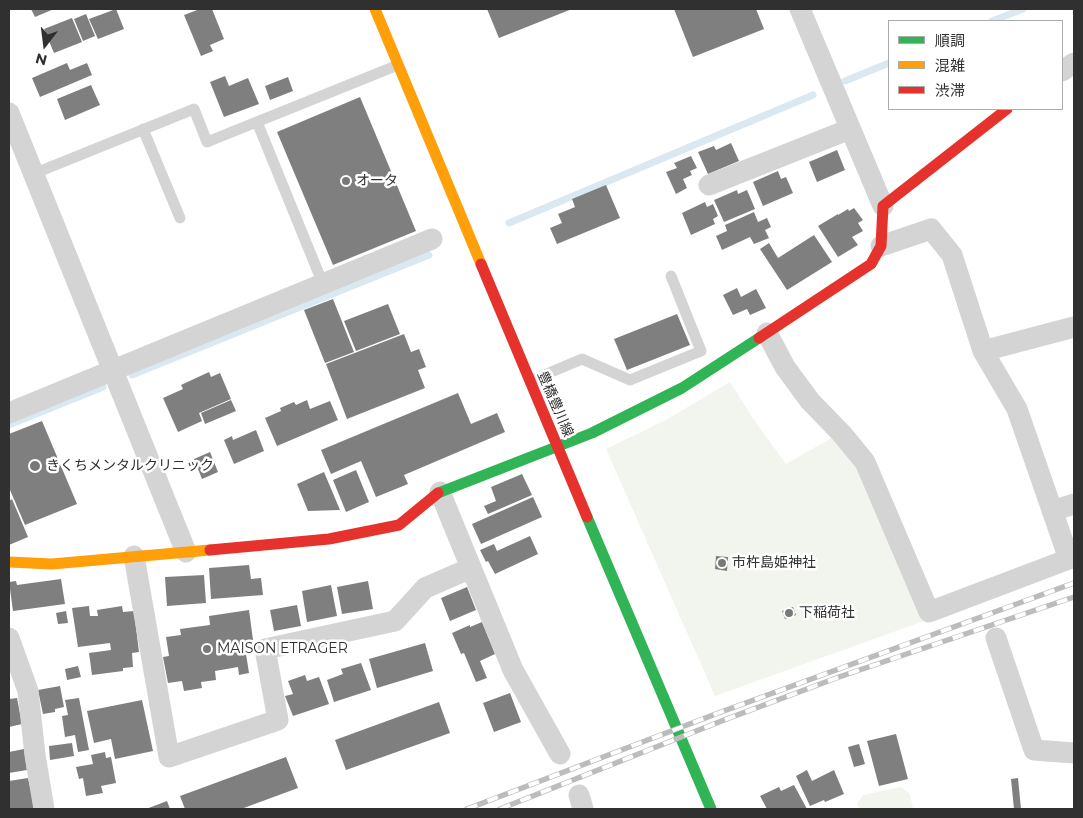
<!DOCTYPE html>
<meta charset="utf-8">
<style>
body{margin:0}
#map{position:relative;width:1083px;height:818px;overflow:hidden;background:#fff;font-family:Montserrat,"Noto Sans JP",sans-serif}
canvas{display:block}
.frame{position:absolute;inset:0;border:10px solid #303030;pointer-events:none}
.legend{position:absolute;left:888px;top:20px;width:175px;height:90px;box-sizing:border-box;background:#fff;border:1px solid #acacac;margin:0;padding:6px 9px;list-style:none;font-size:15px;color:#303030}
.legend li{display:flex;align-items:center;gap:10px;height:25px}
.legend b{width:25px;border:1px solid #acacac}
.north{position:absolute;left:20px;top:20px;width:50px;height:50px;-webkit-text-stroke:4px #fff;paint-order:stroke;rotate:195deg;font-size:14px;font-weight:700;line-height:20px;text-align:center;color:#303030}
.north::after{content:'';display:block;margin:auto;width:18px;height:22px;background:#303030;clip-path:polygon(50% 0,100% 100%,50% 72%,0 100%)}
</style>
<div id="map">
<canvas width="1083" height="818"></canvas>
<div class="frame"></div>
<ul class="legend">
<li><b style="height:6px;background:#30b455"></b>順調</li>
<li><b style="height:6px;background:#ff9f0a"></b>混雑</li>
<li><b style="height:6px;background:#e5322d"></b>渋滞</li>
</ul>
<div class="north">N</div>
</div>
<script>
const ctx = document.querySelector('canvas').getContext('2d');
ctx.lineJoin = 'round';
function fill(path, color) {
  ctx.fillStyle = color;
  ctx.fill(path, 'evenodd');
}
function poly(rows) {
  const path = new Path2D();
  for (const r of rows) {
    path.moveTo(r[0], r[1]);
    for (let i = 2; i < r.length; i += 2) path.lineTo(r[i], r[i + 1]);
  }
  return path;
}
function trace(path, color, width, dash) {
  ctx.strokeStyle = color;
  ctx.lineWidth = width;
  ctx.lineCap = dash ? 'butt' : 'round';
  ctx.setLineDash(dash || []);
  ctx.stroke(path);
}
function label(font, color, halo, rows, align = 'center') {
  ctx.font = font + ' Montserrat,"Noto Sans JP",sans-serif';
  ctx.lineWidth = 5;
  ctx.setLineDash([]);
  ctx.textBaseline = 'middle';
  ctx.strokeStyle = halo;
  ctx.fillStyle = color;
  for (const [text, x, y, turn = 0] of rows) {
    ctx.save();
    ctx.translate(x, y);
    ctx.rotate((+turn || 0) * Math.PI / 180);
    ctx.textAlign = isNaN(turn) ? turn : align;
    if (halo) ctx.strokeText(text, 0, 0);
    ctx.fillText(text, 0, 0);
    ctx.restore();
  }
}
fill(poly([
 [730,382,754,420,786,464,835,436,859,467,924,621,715,696,606,449,664,421],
 [901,787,910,794,913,809,860,809,857,804,863,795]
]), '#f1f5ed');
trace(poly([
 [992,21,1023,9],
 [845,81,889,63],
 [509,223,813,95],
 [132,375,429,255],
 [9,425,103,387]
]), '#dae8f2', 7);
fill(poly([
 [31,9,54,9,35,17],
 [116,9,124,29,98,39,89,19],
 [200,9,212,9,224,39,210,45,213,51,201,56,184,15],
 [487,9,572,9,499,38],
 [674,9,756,9,764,29,693,57],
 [86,14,95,36,83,41,74,19],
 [72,18,82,42,54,53,44,29],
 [67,63,70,70,87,63,92,75,40,97,32,78],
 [225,76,229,86,248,78,259,104,224,117,210,82],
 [288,77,293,91,270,100,265,86],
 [91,85,100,105,65,120,57,99],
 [360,97,416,231,333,265,277,132],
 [731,143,739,161,708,174,698,152,714,146,716,150],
 [837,150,845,170,817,182,809,162],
 [691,156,697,168,690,171,692,175,683,179,687,188,676,194,666,172,677,168,674,163],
 [778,171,781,179,786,177,793,193,763,206,753,182],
 [606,185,620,218,557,244,550,228,562,223,558,214,575,207,572,199],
 [737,190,738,194,747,190,755,209,724,222,714,200],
 [705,202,707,207,713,204,718,216,713,219,715,224,691,235,682,213],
 [854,208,863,220,858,223,863,231,852,237,858,245,838,257,818,226,838,214,838,215,848,209,849,211],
 [754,212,758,222,767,218,771,227,765,230,769,238,754,244,750,237,722,250,716,236,727,231,725,225],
 [814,235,832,262,787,290,760,249,769,243,778,258],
 [737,288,741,297,756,289,766,308,750,315,747,309,733,315,723,295],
 [333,299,354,352,325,363,304,310],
 [388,304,400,334,356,351,344,321],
 [677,314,690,345,627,370,614,339],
 [404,334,411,352,419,349,426,367,418,370,425,388,347,419,326,364],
 [209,372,211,377,220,373,231,399,199,413,202,421,178,432,163,398,183,389,181,385],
 [458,393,471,424,497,413,505,432,404,475,408,484,376,497,361,461,331,474,321,450],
 [231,400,236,411,205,424,201,413],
 [307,400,310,409,330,401,338,420,277,446,265,418,281,411,280,408,294,402,296,405],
 [42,421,77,504,25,525,10,490,9,491,9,434],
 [256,430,264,451,234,464,224,440,232,436,233,440],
 [210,452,218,472,202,479,194,459],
 [356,470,369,502,346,512,333,480],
 [324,472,340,510,308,511,297,484],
 [522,474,532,495,488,514,484,506,496,501,491,487],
 [533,497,542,517,481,544,472,524],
 [12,499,28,537,9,545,9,501],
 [530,536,538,554,495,574,488,561,486,562,480,550,494,544,497,551],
 [716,556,728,557,727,571,715,569],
 [249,565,251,579,261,578,263,595,211,599,209,568],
 [204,575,206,603,167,606,165,577],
 [61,579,65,604,13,611,9,582,16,581,17,585],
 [368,581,373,609,342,614,337,587],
 [331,585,337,616,307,622,302,591],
 [467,587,476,610,450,621,441,598],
 [297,605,301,626,274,631,270,610],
 [89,606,90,616,98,616,97,610,122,606,123,612,134,611,139,652,132,653,133,667,123,668,123,671,92,675,89,653,111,650,110,643,78,647,72,608],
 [793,607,796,615,785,619,782,611],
 [249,610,253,640,244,641,249,673,239,675,238,667,215,671,216,680,201,682,202,688,184,691,182,681,168,683,163,657,169,656,166,637,181,635,180,629,210,625,209,616],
 [66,611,68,623,58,624,56,613],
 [482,622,495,654,480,661,487,678,476,682,464,653,461,654,452,633,470,625,470,627],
 [425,643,433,671,377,688,369,659],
 [361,663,371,690,334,702,327,680,343,674,341,669],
 [78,666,81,677,67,680,65,669],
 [305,675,307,681,319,677,329,704,293,716,285,696,293,694,288,681],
 [60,686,64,707,55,709,55,712,43,714,38,690],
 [510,693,521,722,494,732,483,703],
 [17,698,22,724,9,727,9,699],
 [79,698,89,750,78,752,75,735,65,737,62,716,68,715,65,700],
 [142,700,153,751,115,759,111,739,94,743,87,711],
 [439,702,450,733,346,770,335,740],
 [896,734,908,779,879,786,867,741],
 [72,743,74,756,50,760,49,746],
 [859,744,865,764,854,767,848,747],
 [24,749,27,770,9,773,9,752],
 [105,752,106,758,111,757,116,783,101,786,103,793,86,796,83,778,79,779,76,767,93,764,91,755],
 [286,757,298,788,241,809,185,809,180,796],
 [807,770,812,781,834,770,844,794,825,802,824,800,810,806,796,776],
 [28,778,35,809,9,809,9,781],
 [1018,778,1021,809,1014,809,1011,779],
 [794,785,807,809,767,809,760,796,779,787,781,791],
 [167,801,170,809,146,809]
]), '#7f7f7f');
trace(poly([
 [257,122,323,284],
 [143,129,180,218],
 [33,174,194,109,207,142,398,65],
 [530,381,582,359,630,380,701,351,671,276]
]), '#d4d4d4', 11);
trace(poly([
 [800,9,883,206],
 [1062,71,1074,63],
 [9,113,186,552],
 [709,185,850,129],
 [767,333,785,367,810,401,842,434,865,462,929,612,1069,559,1017,409,983,351,952,255,931,229,881,246],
 [983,351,1074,327],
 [9,413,432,239],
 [440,492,513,670,560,754],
 [1052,511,1074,504],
 [134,556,169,757,278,720,265,649,395,621,425,588,471,568],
 [9,638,28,691,35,755,44,809],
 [996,638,1034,750,1074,753],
 [579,795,583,809]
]), '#d4d4d4', 21);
trace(poly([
 [438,493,592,433,682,388,759,338],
 [587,517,711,809]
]), '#30b455', 11);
trace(poly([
 [375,9,481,264],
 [9,562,52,564,210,550]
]), '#ff9f0a', 11);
trace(poly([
 [481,264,587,517],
 [759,338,871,264,881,246,883,206,1007,109],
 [210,550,329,539,399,525,438,493]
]), '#e5322d', 11);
const rail = poly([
 [467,809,721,712,1074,583],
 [500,809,724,720,839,677,1074,597]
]);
trace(rail, '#bcbcbc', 5.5);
trace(rail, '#fff', 4, [11]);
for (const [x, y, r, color] of [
 [346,181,5,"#787878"],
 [35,466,6,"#787878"],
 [722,563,5,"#787878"],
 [789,613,5,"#787878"],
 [207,649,5,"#787878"]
]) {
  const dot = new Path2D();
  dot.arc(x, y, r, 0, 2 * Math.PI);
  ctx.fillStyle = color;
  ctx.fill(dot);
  trace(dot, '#fff', 2);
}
label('14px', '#303030', '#fff', [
 ["オータ",356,181],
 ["きくちメンタルクリニック",46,466],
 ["市杵島姫神社",732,563],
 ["下稲荷社",799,613],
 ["MAISON ETRAGER",217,649]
], 'left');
label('14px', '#303030', '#fff', [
 ["豊橋豊川線",555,404,67]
]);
</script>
